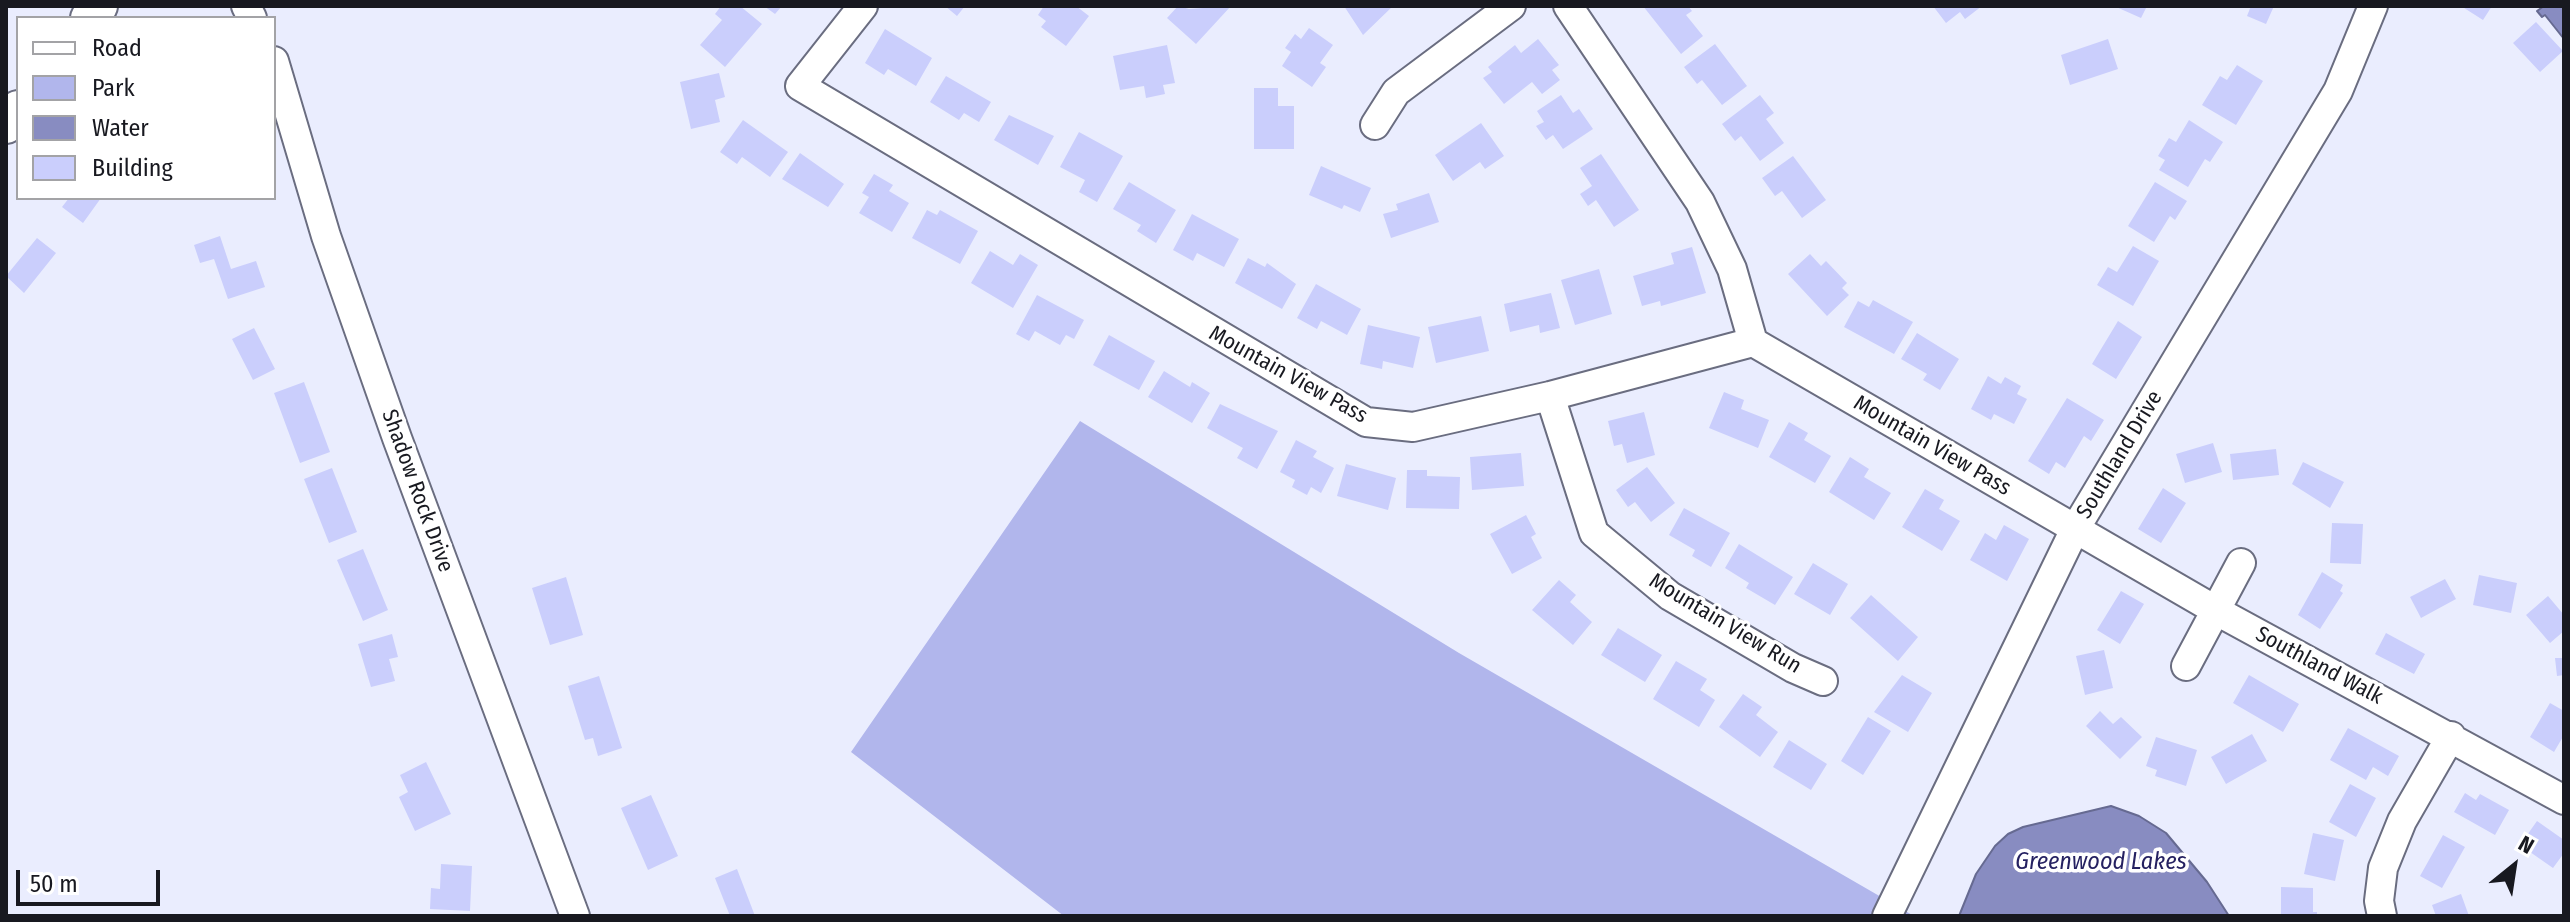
<!DOCTYPE html>
<style>
body{margin:0}
#map{position:relative;width:2570px;height:922px;overflow:hidden;background:#eaedfe;font-family:"Fira Sans Condensed",sans-serif}
canvas{display:block}
.frame{position:absolute;inset:0;border:8px solid #181920;pointer-events:none}
.legend{position:absolute;left:16px;top:16px;width:260px;height:184px;box-sizing:border-box;background:#fff;border:2px solid #a3a3a6;margin:0;padding:10px 14px;list-style:none;font-size:24px;color:#181920}
.legend li{display:flex;align-items:center;gap:16px;height:40px}
.legend b{width:40px;border:2px solid #a3a3a6}
.north{position:absolute;left:2474px;top:826px;width:80px;height:80px;-webkit-text-stroke:6px #fff;paint-order:stroke;rotate:30deg;font-size:22px;font-weight:700;line-height:32px;text-align:center;color:#181920}
.north::after{content:'';display:block;margin:auto;width:28px;height:36px;background:#181920;clip-path:polygon(50% 0,100% 100%,50% 72%,0 100%)}
.scale{position:absolute;left:16px;top:870px;width:144px;height:36px;box-sizing:border-box;border:4px solid #181920;border-top:0;padding-left:10px;font-size:24px;line-height:28px;white-space:nowrap;color:#181920;-webkit-text-stroke:6px #fff;paint-order:stroke}
</style>
<div id="map">
<canvas width="2570" height="922"></canvas>
<div class="frame"></div>
<ul class="legend">
<li><b style="height:10px;background:#fff"></b>Road</li>
<li><b style="height:22px;background:#b1b6ec"></b>Park</li>
<li><b style="height:22px;background:#888cc1"></b>Water</li>
<li><b style="height:22px;background:#cacefc"></b>Building</li>
</ul>
<div class="north">N</div>
<div class="scale">50 m</div>
</div>
<script>
const ctx = document.querySelector('canvas').getContext('2d');
ctx.lineJoin = 'round';
function fill(path, color) {
  ctx.fillStyle = color;
  ctx.fill(path, 'evenodd');
}
function poly(rows) {
  const path = new Path2D();
  for (const r of rows) {
    path.moveTo(r[0], r[1]);
    for (let i = 2; i < r.length; i += 2) path.lineTo(r[i], r[i + 1]);
  }
  return path;
}
function trace(path, color, width, dash) {
  ctx.strokeStyle = color;
  ctx.lineWidth = width;
  ctx.lineCap = dash ? 'butt' : 'round';
  ctx.setLineDash(dash || []);
  ctx.stroke(path);
}
function label(font, color, halo, rows, align = 'center') {
  ctx.font = font + ' "Fira Sans Condensed",sans-serif';
  ctx.lineWidth = 7;
  ctx.setLineDash([]);
  ctx.textBaseline = 'middle';
  ctx.strokeStyle = halo;
  ctx.fillStyle = color;
  for (const [text, x, y, turn = 0] of rows) {
    ctx.save();
    ctx.translate(x, y);
    ctx.rotate((+turn || 0) * Math.PI / 180);
    ctx.textAlign = isNaN(turn) ? turn : align;
    if (halo) ctx.strokeText(text, 0, 0);
    ctx.fillText(text, 0, 0);
    ctx.restore();
  }
}
fill(poly([
 [1080,421,1459,653,1914,916,1064,916,851,752]
]), '#b1b6ec');
const water = poly([
 [2544,6,2564,6,2564,39,2545,15,2542,17,2537,11,2544,6],
 [2111,806,2139,816,2166,833,2207,882,2229,916,1959,916,1976,874,1995,846,2008,834,2023,827,2111,806]
]);
fill(water, '#888cc1');
trace(water, '#666a91', 2);
fill(poly([
 [721,6,740,6,762,24,725,67,700,45,722,20,715,14],
 [764,6,782,6,775,14],
 [945,6,965,6,957,16],
 [1044,6,1076,6,1089,16,1066,46,1041,27,1046,21,1038,15],
 [1178,6,1189,9,1231,6,1196,44,1167,18],
 [1344,6,1393,6,1363,35],
 [1643,6,1688,6,1692,11,1686,15,1703,36,1681,54],
 [1933,6,1982,6,1965,19,1960,12,1946,23],
 [2114,6,2147,6,2141,18],
 [2251,6,2274,6,2266,24,2247,16],
 [2461,6,2492,6,2483,20],
 [2536,22,2563,51,2540,72,2513,43],
 [1309,28,1333,45,1320,63,1326,67,1312,87,1282,66,1291,52,1285,48,1295,34,1301,39],
 [885,29,932,58,916,86,888,69,884,75,865,63],
 [1538,39,1559,65,1552,70,1560,80,1542,94,1532,82,1504,104,1483,78,1492,72,1488,67,1515,45,1521,53],
 [2108,39,2118,69,2070,85,2061,55],
 [1715,44,1747,86,1722,105,1702,80,1697,84,1684,67],
 [1167,45,1175,83,1163,85,1165,94,1146,98,1144,86,1120,90,1113,56],
 [2237,65,2263,81,2236,125,2202,105,2220,76,2227,80],
 [719,73,725,97,715,100,720,122,691,129,680,82],
 [946,76,991,102,979,122,964,113,959,120,930,102],
 [1254,88,1278,88,1278,106,1294,106,1294,149,1254,149],
 [1561,95,1573,113,1579,109,1593,129,1563,149,1553,135,1546,140,1536,126,1544,122,1537,111],
 [1760,95,1774,113,1766,119,1784,143,1760,161,1741,136,1735,141,1722,124],
 [1009,115,1054,136,1038,165,994,140],
 [743,120,788,152,770,177,742,157,737,164,720,152],
 [2189,120,2223,142,2210,162,2205,159,2188,187,2159,170,2165,160,2158,156,2169,138,2176,142],
 [1481,123,1504,156,1485,169,1480,162,1453,181,1435,155],
 [1079,132,1123,156,1097,202,1079,192,1085,180,1060,167],
 [800,153,844,184,828,207,782,179],
 [1601,154,1639,210,1614,227,1596,200,1588,206,1580,194,1592,186,1580,168],
 [1793,156,1826,200,1802,218,1782,191,1775,196,1762,178],
 [1321,166,1371,188,1360,212,1344,205,1342,209,1309,195],
 [874,174,893,185,889,191,909,203,892,232,859,213,869,197,862,193],
 [1129,182,1176,210,1156,243,1137,231,1141,225,1113,209],
 [2155,182,2187,201,2175,220,2170,216,2154,242,2128,226],
 [1429,193,1439,222,1391,238,1383,214,1398,210,1396,204],
 [69,198,101,198,83,223,62,207],
 [927,210,937,215,940,210,978,231,960,264,912,238],
 [1192,214,1239,239,1224,267,1197,253,1193,261,1173,250],
 [220,236,231,269,256,261,265,287,228,299,214,259,200,263,194,245],
 [37,238,56,253,24,293,6,276],
 [2133,246,2159,261,2133,306,2097,285,2108,267,2117,272],
 [1692,247,1706,293,1661,306,1660,301,1642,306,1633,276,1674,264,1671,253],
 [990,251,1013,265,1020,254,1038,265,1013,308,971,283],
 [1810,254,1821,266,1826,261,1847,283,1842,288,1849,295,1827,316,1788,274],
 [1248,258,1265,267,1267,263,1296,284,1282,309,1235,283],
 [1599,269,1612,314,1575,325,1561,280],
 [1316,284,1361,309,1347,335,1321,321,1317,329,1297,318],
 [1551,293,1560,328,1540,333,1539,325,1510,332,1504,304],
 [1037,295,1084,320,1074,339,1066,335,1060,345,1035,331,1029,341,1016,334],
 [1873,300,1913,322,1894,354,1844,327,1858,301,1869,307],
 [1481,316,1489,351,1436,363,1428,327],
 [2118,321,2142,337,2116,379,2092,364],
 [1368,325,1420,337,1413,368,1383,361,1382,369,1360,364],
 [254,328,275,369,253,380,232,339],
 [1917,333,1959,359,1940,390,1923,380,1927,374,1901,359],
 [1109,335,1155,361,1139,390,1093,365],
 [1164,371,1190,387,1192,382,1210,393,1192,423,1148,397],
 [1988,376,2001,384,2005,377,2021,386,2017,394,2027,399,2014,424,1994,414,1991,420,1971,409],
 [304,382,330,452,300,463,274,393],
 [1724,392,1744,400,1741,409,1769,420,1758,448,1709,428],
 [2067,398,2104,420,2091,441,2084,436,2065,468,2056,462,2049,474,2028,461],
 [1220,404,1278,431,1257,469,1237,458,1243,448,1207,428],
 [1644,412,1655,455,1627,463,1622,444,1614,446,1608,421],
 [1789,422,1808,433,1804,440,1831,456,1815,483,1769,457],
 [1296,440,1317,451,1313,457,1334,468,1321,493,1311,487,1307,495,1292,487,1295,480,1280,472],
 [2213,443,2222,472,2185,483,2176,454],
 [2276,449,2279,475,2233,480,2230,454],
 [1521,453,1524,486,1472,490,1470,457],
 [1850,457,1869,469,1864,477,1891,493,1874,520,1829,492],
 [2303,462,2344,482,2330,508,2292,484],
 [1346,464,1396,478,1388,510,1337,496],
 [1647,467,1675,503,1651,522,1635,502,1628,507,1616,490],
 [332,468,357,532,329,543,304,479],
 [1407,470,1427,470,1427,476,1460,477,1459,509,1406,508],
 [2163,488,2186,503,2161,543,2138,529],
 [1925,489,1944,500,1939,509,1960,521,1942,551,1902,527],
 [1684,508,1730,533,1711,567,1692,556,1695,550,1669,535],
 [1526,515,1536,534,1531,537,1542,558,1512,574,1490,534],
 [2332,523,2363,524,2361,564,2330,563],
 [2004,525,2029,539,2007,581,1970,560,1985,533,1996,540],
 [1739,544,1793,577,1775,605,1746,588,1749,583,1725,568],
 [363,549,388,610,363,621,337,560],
 [1813,563,1848,584,1830,615,1794,594],
 [2322,572,2343,585,2340,591,2343,593,2320,629,2298,615],
 [2479,575,2517,583,2511,613,2473,605],
 [566,577,583,635,550,645,532,588],
 [2445,579,2456,599,2421,618,2410,597],
 [1559,580,1576,595,1570,602,1592,622,1573,645,1532,610],
 [2121,591,2144,604,2120,644,2097,630],
 [1871,595,1918,637,1898,661,1850,618],
 [2548,596,2564,615,2564,631,2550,643,2526,615],
 [1618,628,1662,655,1645,682,1601,655],
 [2386,633,2425,654,2414,674,2375,654],
 [392,634,398,657,389,659,395,681,371,687,358,644],
 [2104,650,2113,688,2085,695,2076,656],
 [2555,658,2564,658,2564,675,2557,676],
 [1676,661,1707,679,1700,690,1715,700,1699,727,1653,699],
 [1902,675,1932,693,1908,732,1874,712],
 [2249,675,2299,704,2283,732,2233,703],
 [599,676,622,748,598,756,593,738,585,740,568,686],
 [1743,694,1762,707,1756,715,1778,732,1760,757,1719,727],
 [2550,703,2564,711,2564,735,2554,752,2530,737],
 [2100,711,2113,724,2121,717,2142,737,2120,759,2086,726],
 [1868,717,1891,731,1863,775,1841,761],
 [2348,728,2399,756,2388,776,2373,767,2366,780,2330,760],
 [2252,734,2267,761,2226,784,2211,757],
 [2156,737,2197,750,2186,786,2155,776,2157,770,2146,766],
 [1789,740,1827,764,1811,790,1773,767],
 [426,762,451,814,415,831,399,797,408,792,400,775],
 [2350,784,2376,798,2356,837,2329,822],
 [2465,793,2476,800,2480,794,2509,810,2495,835,2454,812],
 [651,795,678,856,648,870,621,808],
 [2537,821,2564,840,2564,853,2553,868,2520,845],
 [2313,833,2344,840,2335,881,2304,874],
 [2443,835,2465,847,2442,888,2420,876],
 [441,864,472,866,470,911,430,909,431,888,440,889],
 [737,869,755,916,730,916,715,878],
 [2281,887,2313,888,2313,912,2317,912,2317,916,2281,916],
 [2461,894,2469,916,2436,916,2432,905]
]), '#cacefc');
const minor = poly([
 [246,6,252,18],
 [863,6,800,86,1366,422,1413,427,1550,396,1753,342,2224,615,2564,800],
 [1568,6,1700,202,1732,269,1753,342],
 [274,61,326,236,397,438,575,916],
 [1375,125,1396,92,1511,6],
 [1550,396,1594,533,1670,596,1793,668,1823,681],
 [2186,666,2241,563],
 [1887,916,2075,529,2338,91,2373,6],
 [2382,916,2379,901,2383,868,2402,821,2451,736]
]);
const major = poly([
 [89,18,99,6],
 [6,125,18,109]
]);
trace(minor, '#6a6d80', 32);
trace(major, '#6a6d80', 40);
trace(minor, '#fff', 28);
trace(major, '#fff', 36);
label('22px', '#181920', '#fff', [
 ["Mountain View Pass",1288,375,29],
 ["Mountain View Pass",1932,446,30],
 ["Southland Drive",2120,455,-59],
 ["Shadow Rock Drive",417,491,70],
 ["Mountain View Run",1725,624,31],
 ["Southland Walk",2319,666,28]
]);
label('italic 24px', '#252161', '#fff', [
 ["Greenwood Lakes",2101,862]
]);
</script>
